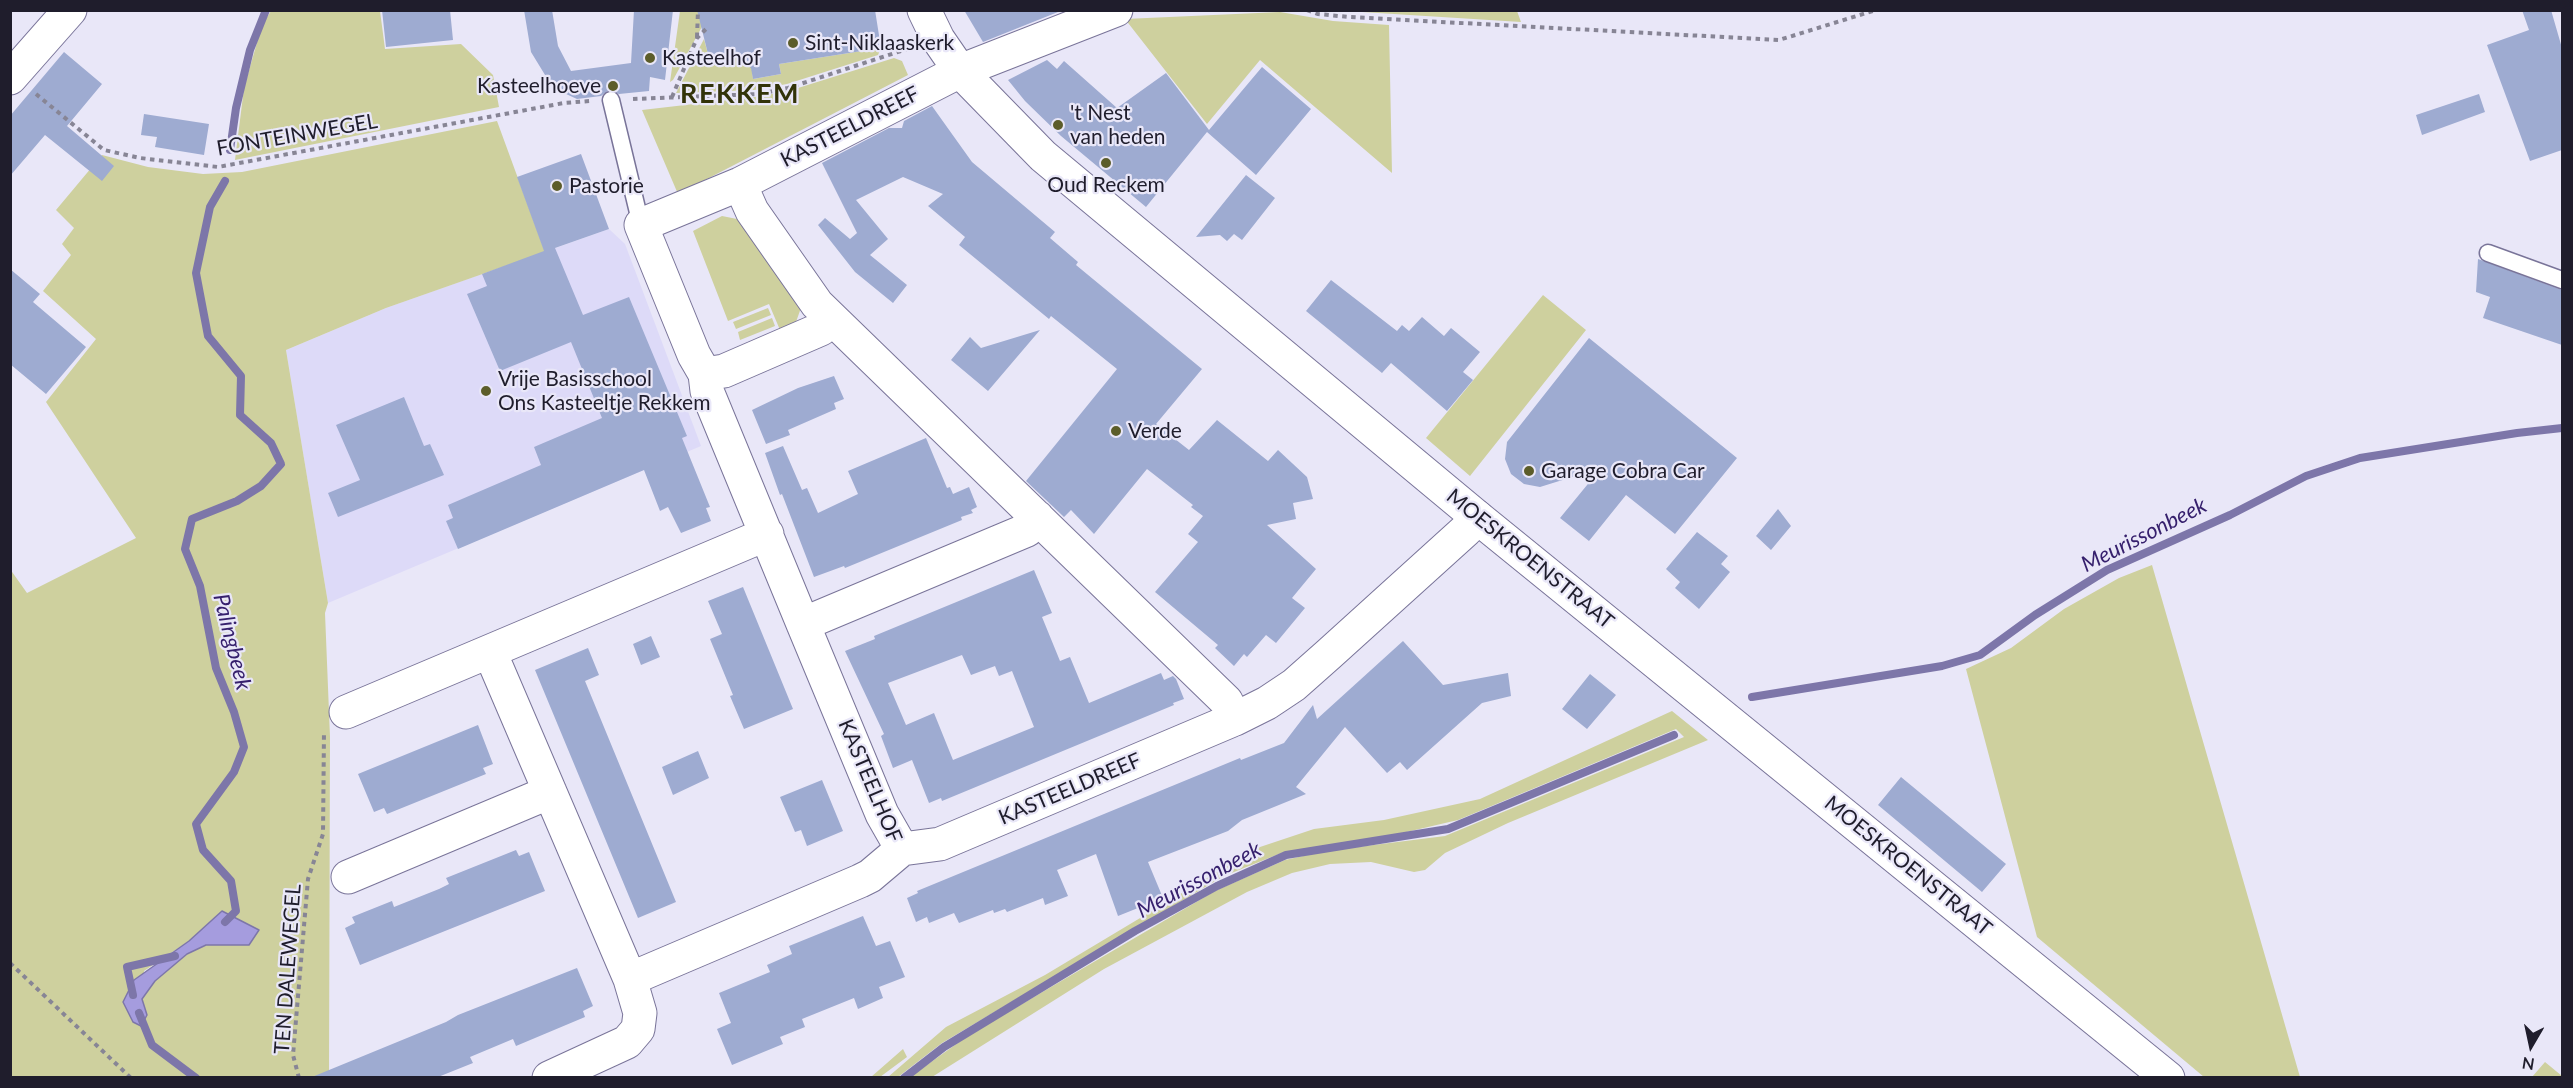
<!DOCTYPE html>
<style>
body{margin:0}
#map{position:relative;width:2573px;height:1088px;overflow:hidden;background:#e9e7f8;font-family:Lato,sans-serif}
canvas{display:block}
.frame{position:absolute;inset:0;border:12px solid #1f1d2c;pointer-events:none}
.north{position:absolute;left:2501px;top:1016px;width:60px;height:60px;-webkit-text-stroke:4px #e9e7f8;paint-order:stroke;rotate:189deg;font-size:16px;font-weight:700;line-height:24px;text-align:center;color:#1f1d2c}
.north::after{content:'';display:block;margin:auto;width:21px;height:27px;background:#1f1d2c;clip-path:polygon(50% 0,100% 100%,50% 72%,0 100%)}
</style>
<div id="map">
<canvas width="2573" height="1088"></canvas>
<div class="frame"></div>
<div class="north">N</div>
</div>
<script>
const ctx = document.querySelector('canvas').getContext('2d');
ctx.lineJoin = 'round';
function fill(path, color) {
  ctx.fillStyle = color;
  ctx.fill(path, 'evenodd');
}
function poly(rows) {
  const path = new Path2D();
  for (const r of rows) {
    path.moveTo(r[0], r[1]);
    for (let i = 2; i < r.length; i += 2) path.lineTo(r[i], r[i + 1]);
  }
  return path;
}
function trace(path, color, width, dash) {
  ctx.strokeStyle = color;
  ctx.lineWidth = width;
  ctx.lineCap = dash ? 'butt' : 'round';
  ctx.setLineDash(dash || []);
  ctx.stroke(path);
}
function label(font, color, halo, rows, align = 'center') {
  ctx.font = font + ' Lato,sans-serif';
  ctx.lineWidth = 4.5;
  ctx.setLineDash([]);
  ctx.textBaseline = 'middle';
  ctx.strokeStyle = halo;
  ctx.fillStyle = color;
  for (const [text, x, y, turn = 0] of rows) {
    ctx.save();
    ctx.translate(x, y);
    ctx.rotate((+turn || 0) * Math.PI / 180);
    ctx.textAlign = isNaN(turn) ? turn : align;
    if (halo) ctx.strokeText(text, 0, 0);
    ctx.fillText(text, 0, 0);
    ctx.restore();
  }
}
fill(poly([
 [609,229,625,244,701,446,328,603,286,350,386,308]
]), '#dddaf8');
fill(poly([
 [271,11,380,11,385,49,461,44,493,75,499,107,235,160,244,88,262,25],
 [680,11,702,11,704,23,673,80,670,82],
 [1363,11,1517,11,1521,22,1362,12],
 [1280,12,1333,21,1389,25,1392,173,1260,60,1207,124,1125,19],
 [704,39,708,54,722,58,741,55,751,62,753,79,781,74,779,64,881,48,878,55,787,84,754,90,676,93],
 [894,58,902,61,908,75,678,194,642,110,763,96,798,88],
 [497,121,545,252,386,308,286,350,328,603,325,613,330,737,329,1077,11,1077,10,569,27,593,136,538,46,402,96,339,43,291,71,255,62,244,74,228,56,210,102,155,148,167,203,174,242,172],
 [222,911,249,945,206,945,187,954,155,981,142,999,144,971,189,941],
 [722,216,737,219,803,302,796,322,780,330,769,304,728,321,693,231],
 [1543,295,1586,330,1470,476,1426,438],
 [768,308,771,315,736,329,733,322],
 [772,318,775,326,740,340,738,332],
 [2152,565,2300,1077,2204,1077,2037,937,1966,669,2011,648,2064,609,2119,578],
 [1672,711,1708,740,1508,823,1445,853,1425,870,1414,872,1371,862,1330,864,1292,873,1247,892,1104,969,932,1077,910,1077,969,1035,1215,891,1285,860,1326,851,1445,836,1684,737,1676,729,1458,820,1398,834,1284,852,1224,876,942,1043,898,1077,888,1077,946,1027,1045,975,1257,848,1314,829,1384,820,1480,799],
 [903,1049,907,1057,880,1077,871,1077],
 [2545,1062,2562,1076,2562,1077,2532,1077]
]), '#ced09e');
const water = poly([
 [222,911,259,930,249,945,206,945,187,954,155,981,142,999,147,1015,141,1026,133,1022,123,1002,134,980,189,941,222,911]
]);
fill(water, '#a59cde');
trace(water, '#7d76a9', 1.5);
trace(poly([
 [230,150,236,108,250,50,266,10],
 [1752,697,1942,666,1980,655,2035,615,2107,570,2230,515,2306,476,2360,458,2517,433,2562,428],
 [225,922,236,911,231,881,203,850,196,824,234,772,244,747,234,712,216,668,200,586,185,549,192,519,237,501,261,486,281,464,271,443,240,415,241,376,208,336,196,273,210,207,225,181],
 [133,995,127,967,175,956],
 [139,1013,152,1045,196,1078],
 [904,1078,944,1047,1135,931,1217,886,1286,855,1448,829,1674,735]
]), '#7d76a9', 8);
fill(poly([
 [382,10,450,10,453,40,386,47],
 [524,10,552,10,558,46,571,71,631,63,634,10,673,10,665,80,650,77,649,91,619,94,609,90,601,96,577,99,553,88,531,52],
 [697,10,875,10,881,48,779,64,781,74,753,79,751,68,735,56,721,58,708,54],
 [964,10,1063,10,983,42],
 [2522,10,2551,10,2562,48,2562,150,2530,161,2487,45,2529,30],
 [64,52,102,84,67,126,114,166,102,181,45,135,10,176,10,116],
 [1047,60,1057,69,1064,61,1117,108,1166,73,1209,130,1262,67,1311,109,1256,175,1207,132,1146,207,1061,136,1025,101,1008,80],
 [2479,94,2485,112,2422,135,2416,115],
 [932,106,972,162,1055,232,1050,238,1078,262,1076,265,1202,369,1156,424,1189,450,1217,420,1268,461,1278,450,1307,477,1313,499,1293,503,1296,519,1267,525,1316,569,1292,598,1305,608,1276,643,1266,635,1247,657,1244,654,1234,666,1215,648,1218,645,1155,592,1198,542,1188,534,1203,516,1191,507,1193,505,1147,469,1094,534,1071,510,1064,517,1026,481,1117,369,1051,316,1049,319,959,245,965,237,928,206,943,194,903,177,856,200,888,239,870,255,907,285,893,303,855,272,818,225,825,218,850,239,857,233,822,163,889,128,902,128,904,121],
 [144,114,209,124,204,155,155,147,157,137,141,135],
 [581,154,609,229,555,248,583,315,629,297,687,436,682,438,710,507,706,508,711,521,681,533,668,507,660,511,644,470,458,549,446,521,453,518,448,505,541,465,534,447,602,418,571,342,500,371,467,294,487,286,482,274,544,251,517,177],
 [1246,175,1275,198,1242,240,1234,234,1227,241,1220,235,1196,237],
 [2478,259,2562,290,2562,345,2483,318,2490,297,2476,292],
 [10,269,40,294,33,302,86,347,46,394,10,364],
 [1331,280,1397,331,1402,325,1409,331,1422,317,1444,336,1451,328,1480,352,1463,372,1473,380,1447,411,1391,363,1382,373,1306,311],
 [1040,330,988,391,951,360,970,337,981,348],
 [1589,338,1737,458,1675,534,1626,495,1589,541,1560,518,1601,468,1540,487,1524,484,1511,474,1505,459,1507,442],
 [834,376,844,399,834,403,836,409,788,430,790,435,766,444,752,410,798,388],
 [404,397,424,446,430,444,444,475,338,517,328,493,360,480,336,425],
 [926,438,947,488,950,487,953,494,969,487,977,507,971,510,973,513,961,517,962,520,845,568,844,566,814,577,782,494,780,495,765,453,783,446,802,490,807,488,818,513,858,494,848,471],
 [1778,509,1791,526,1771,550,1756,536],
 [1697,532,1728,556,1721,564,1730,572,1699,609,1675,588,1680,582,1666,569],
 [1034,570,1052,613,1042,617,1060,661,1070,657,1089,703,1161,673,1164,680,1173,676,1176,679,1184,699,1173,703,1174,705,942,801,941,798,929,803,912,760,893,768,881,736,884,734,845,651,875,639,874,636],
 [962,655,971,675,995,666,999,676,1012,671,1034,727,953,760,934,713,906,725,888,683],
 [743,587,793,709,744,729,730,696,733,695,710,639,722,634,708,601],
 [651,636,660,657,641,665,633,644],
 [1403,641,1443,685,1508,673,1511,696,1482,703,1407,770,1400,762,1387,773,1345,727,1296,787,1306,794,1242,820,1228,831,1148,862,1163,898,1118,916,1096,854,1057,870,1068,896,1045,905,1043,898,1007,912,1005,909,994,913,993,910,959,923,954,913,929,923,927,917,916,922,907,898,918,893,917,891,1240,758,1241,760,1284,743,1313,705,1317,719],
 [588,648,599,675,585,681,676,902,638,918,535,670],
 [1590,674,1616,695,1587,729,1562,709],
 [478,725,493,764,483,768,486,774,387,814,384,808,374,812,358,774],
 [698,751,709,778,673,795,662,767],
 [1901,777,2006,864,1982,892,1878,805],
 [822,780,843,831,807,846,801,830,795,832,780,797],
 [516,850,519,856,529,852,545,891,360,965,345,928,355,923,352,917,392,901,394,907,439,889,449,884,446,878],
 [863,916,876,946,890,941,905,977,879,987,883,998,858,1009,854,998,802,1019,805,1027,780,1037,783,1044,732,1065,717,1029,731,1023,719,993,770,972,767,965,792,954,789,946],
 [577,968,593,1006,583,1011,585,1017,516,1046,513,1039,470,1057,473,1063,438,1077,312,1077,446,1022,458,1015]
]), '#9eabd1');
const service = poly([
 [611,100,641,225],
 [2488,253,2562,280]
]);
const minor = poly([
 [740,184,752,211,817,304,1226,701,1235,719],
 [705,374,724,371,821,329,831,319],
 [803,624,1027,530,1037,517],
 [490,652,630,979,640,1013,638,1029,627,1042,549,1078],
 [346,712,767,534],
 [902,849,882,814,803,624,707,391,705,374,694,355,641,225,740,184,960,71,1116,10],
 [902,849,940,844,1235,719,1267,703,1294,685,1329,654,1466,530,1477,517],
 [348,877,550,792],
 [630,979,860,881,870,876,902,849]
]);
const tertiary = poly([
 [10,78,70,10]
]);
const secondary = poly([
 [924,10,938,39,960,71,1043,156,1477,517,2168,1078]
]);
trace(service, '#797499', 19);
trace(minor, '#797499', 35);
trace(tertiary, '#797499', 35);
trace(secondary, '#797499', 35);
trace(poly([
 [1307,10,1318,14,1349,17,1779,40,1876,10],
 [697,37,698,10],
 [36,94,104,150,140,158,218,167,564,103,590,101],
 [672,97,697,38,707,28],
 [633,99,759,94,788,88,910,48],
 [10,963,131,1078],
 [299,1078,293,1055,308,879,323,834,324,731]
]), '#878595', 4, [4.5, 4.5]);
trace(service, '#fff', 16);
trace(minor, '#fff', 33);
trace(tertiary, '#fff', 33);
trace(secondary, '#fff', 33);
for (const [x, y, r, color] of [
 [793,43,6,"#5c5d2a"],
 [650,58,6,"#5c5d2a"],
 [613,86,6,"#5c5d2a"],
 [1058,125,6,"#5c5d2a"],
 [1106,163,6,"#5c5d2a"],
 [557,186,6,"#5c5d2a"],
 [486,391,6,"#5c5d2a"],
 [1116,431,6,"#5c5d2a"],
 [1529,471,6,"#5c5d2a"]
]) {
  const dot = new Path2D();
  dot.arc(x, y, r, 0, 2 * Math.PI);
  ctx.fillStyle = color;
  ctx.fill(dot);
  trace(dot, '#e9e7f8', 2);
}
label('21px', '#1f1d2c', '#e9e7f8', [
 ["Sint-Niklaaskerk",805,43],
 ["Kasteelhof",662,58],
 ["Kasteelhoeve",601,86,"right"],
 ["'t Nest",1070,113],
 ["van heden",1070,137],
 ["Oud Reckem",1106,185,"center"],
 ["Pastorie",569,186],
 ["Vrije Basisschool",498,379],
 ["Ons Kasteeltje Rekkem",498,403],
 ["Verde",1128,431],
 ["Garage Cobra Car",1541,471]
], 'left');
label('21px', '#1f1d2c', '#e9e7f8', [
 ["KASTEELDREEF",850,127,-27],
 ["FONTEINWEGEL",297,135,-10],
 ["MOESKROENSTRAAT",1530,559,39],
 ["KASTEELHOF",870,781,67],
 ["KASTEELDREEF",1070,789,-23],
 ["MOESKROENSTRAAT",1908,866,39],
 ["TEN DALEWEGEL",288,969,-86]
]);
label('italic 22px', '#36206d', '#e9e7f8', [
 ["Meurissonbeek",2144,535,-27],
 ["Palingbeek",232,642,76],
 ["Meurissonbeek",1199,880,-28]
]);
ctx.letterSpacing = '1.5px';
label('bold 27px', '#323309', '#e9e7f8', [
 ["REKKEM",740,94]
]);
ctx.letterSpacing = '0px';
</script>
